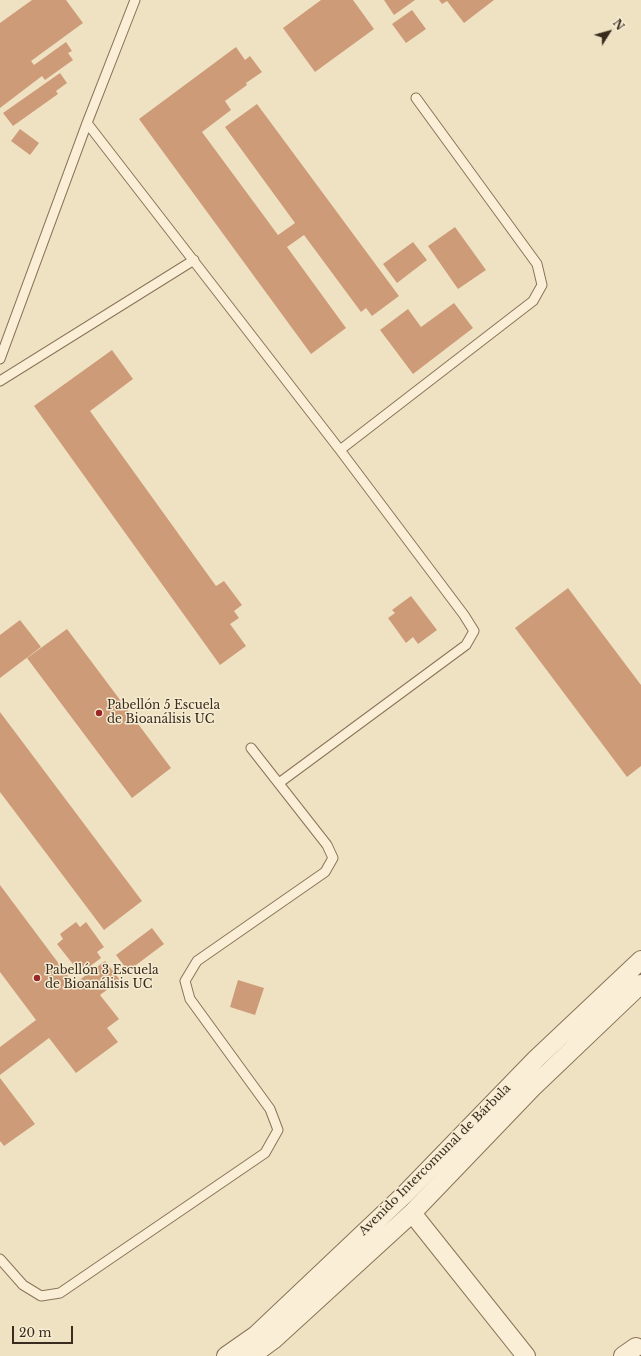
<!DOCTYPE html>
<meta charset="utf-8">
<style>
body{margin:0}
#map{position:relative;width:641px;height:1356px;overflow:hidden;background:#efe2c3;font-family:"Libre Baskerville",serif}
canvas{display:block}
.north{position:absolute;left:589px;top:12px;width:40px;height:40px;-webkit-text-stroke:3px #f6ecd2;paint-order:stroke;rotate:53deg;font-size:11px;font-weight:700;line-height:16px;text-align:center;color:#392b1e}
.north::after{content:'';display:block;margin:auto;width:14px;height:18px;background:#392b1e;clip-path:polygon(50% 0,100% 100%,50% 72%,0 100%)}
.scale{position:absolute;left:12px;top:1326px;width:61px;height:18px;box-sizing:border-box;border:2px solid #392b1e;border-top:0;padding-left:5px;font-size:12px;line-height:14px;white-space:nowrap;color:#392b1e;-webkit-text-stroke:3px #f6ecd2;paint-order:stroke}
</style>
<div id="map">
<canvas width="641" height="1356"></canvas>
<div class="north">N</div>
<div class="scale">20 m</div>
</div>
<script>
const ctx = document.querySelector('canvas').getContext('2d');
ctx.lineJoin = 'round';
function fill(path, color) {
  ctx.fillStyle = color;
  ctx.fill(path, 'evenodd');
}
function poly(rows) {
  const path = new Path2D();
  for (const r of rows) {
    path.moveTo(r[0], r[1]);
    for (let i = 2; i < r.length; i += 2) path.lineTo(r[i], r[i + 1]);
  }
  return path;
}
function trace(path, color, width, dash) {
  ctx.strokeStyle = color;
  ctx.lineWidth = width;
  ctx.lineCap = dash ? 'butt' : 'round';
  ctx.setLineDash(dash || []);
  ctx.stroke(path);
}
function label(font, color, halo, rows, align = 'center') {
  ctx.font = font + ' "Libre Baskerville",serif';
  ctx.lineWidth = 3;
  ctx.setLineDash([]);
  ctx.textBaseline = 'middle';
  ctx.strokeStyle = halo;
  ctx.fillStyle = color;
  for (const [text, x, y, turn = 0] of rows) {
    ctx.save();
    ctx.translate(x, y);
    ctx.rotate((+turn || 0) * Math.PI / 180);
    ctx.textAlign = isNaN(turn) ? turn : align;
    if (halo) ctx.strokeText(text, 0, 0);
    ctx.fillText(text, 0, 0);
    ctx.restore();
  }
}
fill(poly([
 [32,0,66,0,83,23,31,61,34,65,66,42,72,51,68,53,73,60,45,80,42,76,0,108,0,23],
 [321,0,353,0,374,29,315,72,283,28],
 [384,0,415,0,394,15],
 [439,0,494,0,464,23,447,1,442,4],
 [412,10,426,29,406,43,392,24],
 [236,47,245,60,250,56,262,72,246,83,247,85,225,101,231,110,202,132,278,235,295,223,225,127,257,104,399,296,372,316,366,308,361,312,304,235,287,247,346,328,311,354,139,119],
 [60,73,67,83,56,91,58,94,13,126,3,113],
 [20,129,39,143,30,155,11,141],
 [455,227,486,270,458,289,428,246],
 [413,242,427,260,397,283,383,264],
 [454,303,473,328,413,374,380,330,408,309,421,327],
 [112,350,133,379,90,411,216,586,224,581,242,605,234,611,239,618,230,624,246,646,220,665,34,406],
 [568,588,641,685,641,766,627,777,515,628],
 [411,596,437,630,418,644,413,637,406,643,388,618,395,613,392,610],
 [20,620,41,647,0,678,0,635],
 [67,629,171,768,132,798,27,658],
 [0,712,142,901,104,930,0,792],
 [0,885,74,984,105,961,120,980,100,995,119,1019,107,1028,118,1042,76,1073,49,1038,0,1075,0,1047,36,1020,0,972],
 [76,922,80,927,86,922,104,947,97,952,101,958,85,970,81,964,76,968,57,944,63,939,60,934],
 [152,928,164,944,128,971,116,955],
 [238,980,264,988,255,1015,230,1007],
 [0,1078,35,1124,4,1146,0,1141]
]), '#ce9b78');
const lane = poly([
 [87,123,340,450,464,615,474,631,466,645,279,783],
 [0,359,87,123,135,0],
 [0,381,194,260],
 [340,450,533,301,542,285,537,264,416,98],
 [0,1259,23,1285,41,1296,60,1293,265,1153,278,1130,270,1109,190,999,185,981,197,961,325,872,333,858,327,845,251,748]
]);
const street = poly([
 [412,1213,526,1356],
 [226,1356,256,1335,405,1194,536,1059,641,960],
 [251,1356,273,1340,412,1213,532,1088,641,984],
 [623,1356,636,1347]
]);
trace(lane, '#8a7359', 11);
trace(street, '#8a7359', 20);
trace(lane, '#faefd6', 9);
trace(street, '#faefd6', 18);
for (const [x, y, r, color] of [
 [99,713,4,"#9a2728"],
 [37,978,4,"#9a2728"]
]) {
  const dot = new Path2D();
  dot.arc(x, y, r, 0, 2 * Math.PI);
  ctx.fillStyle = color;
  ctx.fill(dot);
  trace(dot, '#f6ecd2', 1.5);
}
label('12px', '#392b1e', '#f6ecd2', [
 ["Pabellón 5 Escuela",107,706],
 ["de Bioanálisis UC",107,720],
 ["Pabellón 3 Escuela",45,971],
 ["de Bioanálisis UC",45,985]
], 'left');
label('12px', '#392b1e', '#f6ecd2', [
 ["Avenido Intercomunal de Bárbula",435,1160,-45]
]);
</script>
